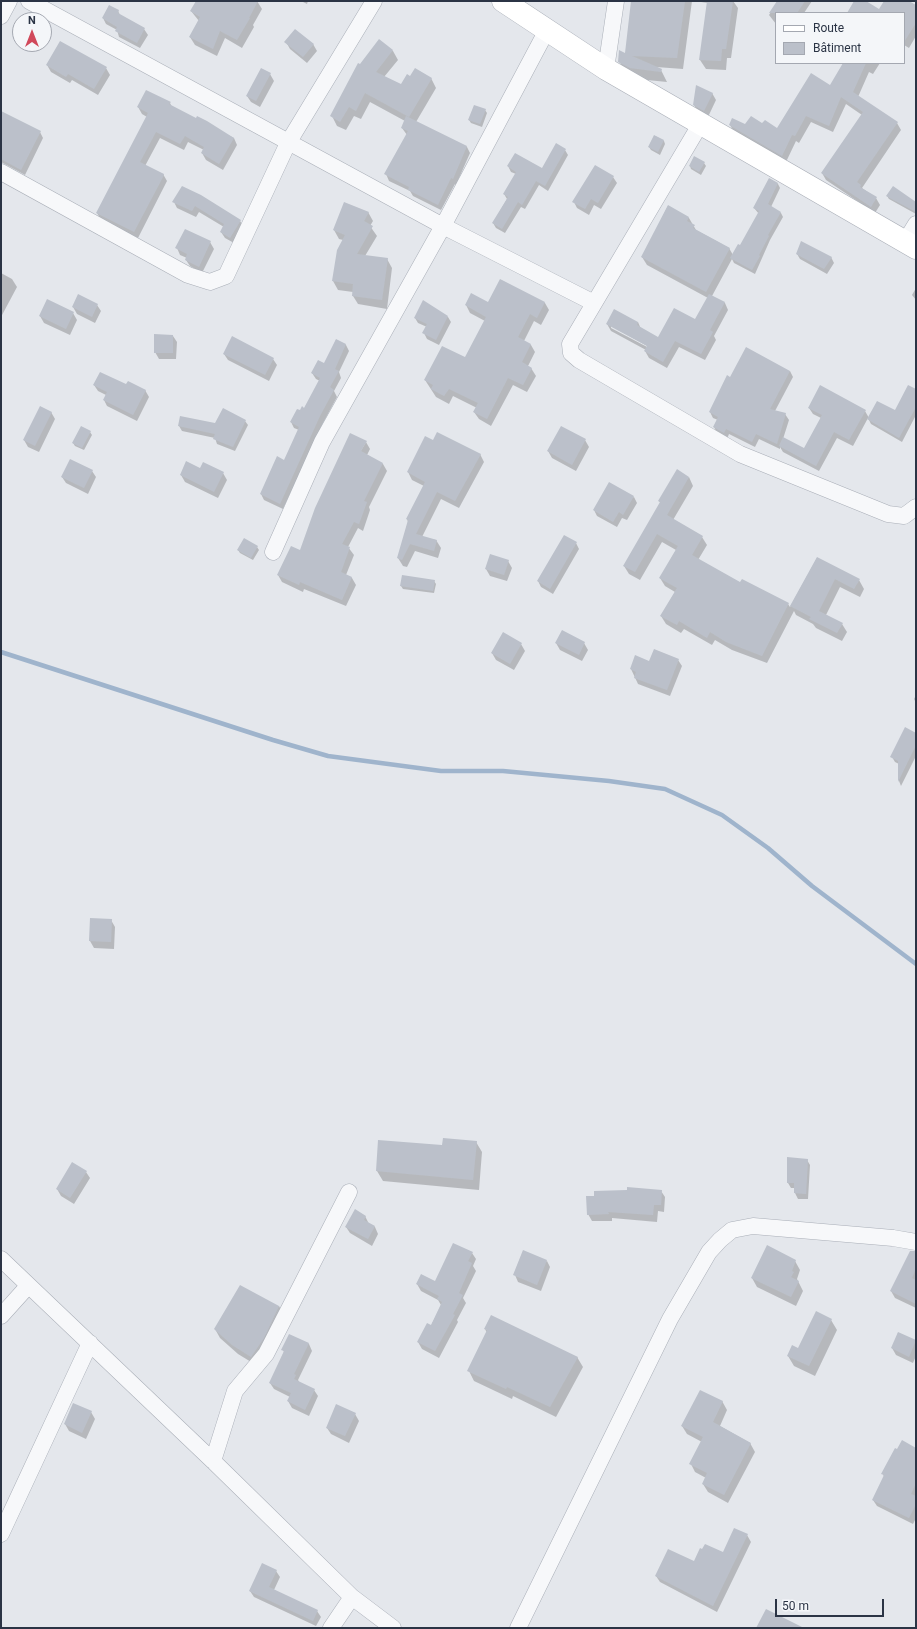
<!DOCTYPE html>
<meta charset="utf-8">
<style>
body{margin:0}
#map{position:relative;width:917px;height:1629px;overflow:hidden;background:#e4e7ec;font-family:Roboto,sans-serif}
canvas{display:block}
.frame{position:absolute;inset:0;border:2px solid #2b3445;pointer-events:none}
.legend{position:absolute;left:775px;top:12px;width:130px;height:52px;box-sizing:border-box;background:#f4f6f9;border:1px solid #a4a8b1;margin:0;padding:5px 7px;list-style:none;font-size:12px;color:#2b3445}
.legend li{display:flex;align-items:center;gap:8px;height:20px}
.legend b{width:20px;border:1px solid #a4a8b1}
.north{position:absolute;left:12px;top:12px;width:40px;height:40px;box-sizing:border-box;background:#f4f6f9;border:1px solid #a4a8b1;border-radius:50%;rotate:0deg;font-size:11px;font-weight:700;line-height:16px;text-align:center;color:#2b3445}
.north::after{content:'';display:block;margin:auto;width:14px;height:18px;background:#d1495b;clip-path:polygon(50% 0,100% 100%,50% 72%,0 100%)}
.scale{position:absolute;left:775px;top:1599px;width:109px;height:18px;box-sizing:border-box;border:2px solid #2b3445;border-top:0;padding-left:5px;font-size:12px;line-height:14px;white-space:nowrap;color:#2b3445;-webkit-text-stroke:3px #f4f6f9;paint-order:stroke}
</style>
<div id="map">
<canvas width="917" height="1629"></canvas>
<div class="frame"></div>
<ul class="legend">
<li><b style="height:5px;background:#fff"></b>Route</li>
<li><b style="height:11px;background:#bbc0ca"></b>Bâtiment</li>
</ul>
<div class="north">N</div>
<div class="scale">50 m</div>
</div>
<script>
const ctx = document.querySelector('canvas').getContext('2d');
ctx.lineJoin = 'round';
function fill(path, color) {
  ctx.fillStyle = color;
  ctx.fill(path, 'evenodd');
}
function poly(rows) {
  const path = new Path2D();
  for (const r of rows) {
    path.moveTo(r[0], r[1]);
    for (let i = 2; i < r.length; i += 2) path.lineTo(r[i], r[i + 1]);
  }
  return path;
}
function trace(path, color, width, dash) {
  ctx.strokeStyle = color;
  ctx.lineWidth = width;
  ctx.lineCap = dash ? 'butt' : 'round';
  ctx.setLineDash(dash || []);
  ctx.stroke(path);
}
fill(poly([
 [197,1,257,1,262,9,253,25,254,27,242,48,225,38,217,56,195,45,190,37,199,21,191,11],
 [301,1,308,1,307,4],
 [632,1,692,1,683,69,656,67,661,70,667,82,637,79,626,73,619,61,626,54],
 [694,1,733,1,738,8,731,58,727,58,726,70,706,69,700,60,708,3],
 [778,1,812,1,804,13,776,13,776,24,769,15],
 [855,1,864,1,879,10,885,1,908,1,916,7,916,36,909,48,904,45,904,13,848,13],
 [118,11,120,15,144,29,148,35,140,48,119,37,117,30,106,24,103,18],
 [379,41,393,51,398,60,384,77,402,86,410,77,431,78,436,88,416,122,467,147,470,153,456,185,455,184,441,210,413,196,410,191,389,181,386,174,407,135,402,128,405,121,370,102,361,119,354,116,346,130,337,126,332,116,361,65],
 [286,42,313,44,317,51,307,63,290,49],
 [841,63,880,63,873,74,869,72,858,97,897,123,901,130,862,188,876,198,880,205,875,213,826,180,822,173,862,115,846,104,833,132,811,122,799,143,796,141,786,162,734,132,730,125,763,124,777,129,830,87,843,64],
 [47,65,106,68,110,75,98,95,72,80,70,83,51,72],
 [270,74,274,81,260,107,251,102,247,96],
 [712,93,716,100,708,117,698,112,694,105],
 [170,103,172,107,234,138,237,145,223,170,206,160,202,153,204,150,188,142,184,150,160,138,145,166,163,174,167,181,138,238,101,220,97,213,147,117,142,114,138,107],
 [485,110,487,113,482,127,471,123,469,120],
 [1,116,40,132,43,138,25,175,1,162],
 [655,136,664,141,665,144,660,155,651,150,649,147],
 [565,150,568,155,548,191,539,185,525,209,521,207,505,233,496,228,493,223,507,199,504,194,516,174,511,172,508,166,542,169],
 [704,163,706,166,701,175,691,169,690,166],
 [613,177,617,183,601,209,594,205,589,215,577,208,574,202],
 [770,179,778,184,780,188,771,207,781,213,783,217,770,240,755,274,734,263,732,259,712,296,725,303,728,310,714,336,716,340,705,360,679,347,667,368,649,358,645,351,646,350,611,331,607,324,638,322,641,329,659,338,695,320,708,298,647,265,642,257,668,206,689,218,696,230,729,248,733,255,741,246,759,214,754,208],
 [611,326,651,348,651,349,611,328],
 [182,187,240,221,244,227,234,243,225,238,221,232,224,227,199,212,196,217,177,208,174,202],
 [887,196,916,204,916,214,889,199],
 [368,212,373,221,370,226,377,236,365,256,387,259,392,268,387,309,358,304,353,296,353,292,338,290,333,281,343,240,339,239,334,230],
 [210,242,214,249,202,273,190,266,186,260,187,258,180,255,177,248],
 [797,254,831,257,834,263,827,274,800,259],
 [1,273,12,279,17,287,1,317],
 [501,280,545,303,549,310,541,325,534,321,524,341,531,345,535,352,528,366,531,368,536,376,527,392,513,385,491,426,479,419,474,412,477,408,453,396,449,404,436,397,425,380,465,359,485,321,470,313,466,305,488,304],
 [916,288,916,300,912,295],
 [97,305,101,311,95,323,77,314,73,307],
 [73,313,77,320,70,335,44,323,40,316],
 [448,317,451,322,439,345,427,339,424,333,427,327,418,323,415,318],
 [173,336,177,342,176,359,159,359,155,352],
 [336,340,346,345,349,351,339,372,341,378,334,391,337,397,323,423,283,509,264,500,261,494,285,461,299,430,294,428,291,422,304,409,320,381,316,379,312,373,325,364],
 [224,354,273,359,277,365,269,381,228,360],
 [790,371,793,377,775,411,785,414,789,420,783,439,805,449,821,418,813,414,809,408,865,411,869,418,895,412,916,390,916,415,902,442,871,424,868,418,853,446,837,438,819,471,783,452,780,447,780,449,759,439,755,447,729,434,727,439,717,433,714,427,718,420,713,418,710,412,730,378],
 [94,385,126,386,145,390,149,397,137,421,107,406,104,400,106,395,98,391],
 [51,412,55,419,39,452,28,447,24,440],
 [181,417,216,424,245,421,248,425,235,451,217,444,215,438,182,431,179,426],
 [90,432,92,435,84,450,75,446,73,443],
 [585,440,589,447,576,471,552,458,548,451],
 [366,442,370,449,367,455,383,464,387,471,369,507,370,510,363,531,358,528,348,547,354,555,346,575,352,578,356,585,346,606,304,589,303,592,282,582,278,575,301,552],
 [433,442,480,454,484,462,459,508,441,499,422,537,436,540,441,548,438,558,415,551,407,567,403,566,398,558,408,522,407,519,424,486,412,480,408,472],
 [200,469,223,473,227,480,218,498,185,482,181,475],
 [92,471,96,477,88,494,66,483,62,477],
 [689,477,693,486,673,520,702,537,707,545,698,560,740,584,788,604,790,607,817,558,859,580,864,589,860,597,840,587,826,615,842,624,847,632,842,641,816,628,813,624,796,615,794,611,767,663,732,650,715,640,712,645,684,629,681,633,666,624,661,616,675,592,665,586,660,578,676,550,662,542,640,580,629,574,624,566,661,504,659,501],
 [634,497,637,503,627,520,622,518,617,527,597,516,594,510],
 [576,543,579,549,553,594,541,587,538,581],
 [257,547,259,550,253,560,240,553,238,550],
 [508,561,512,568,507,581,490,576,486,569],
 [434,581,436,584,434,593,403,589,401,586],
 [556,643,584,643,588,650,582,661,560,650],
 [521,644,525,651,514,670,496,660,492,653],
 [678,660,682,666,670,696,638,684,631,669,650,662],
 [916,695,916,703,914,699],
 [916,734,916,756,901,786,899,781,899,764,895,762,892,757],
 [91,920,111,920,115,927,114,949,94,948,90,941],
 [476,1142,482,1152,479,1190,383,1181,377,1171],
 [807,1160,810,1165,808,1199,798,1199,795,1193,795,1188,791,1188,788,1183],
 [86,1172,90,1178,74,1204,61,1196,57,1189],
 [661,1191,665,1197,664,1212,658,1211,657,1222,612,1218,612,1221,592,1221,588,1214],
 [365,1216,369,1224,375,1227,378,1234,372,1246,350,1233,346,1227],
 [472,1253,476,1259,473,1266,476,1271,463,1298,466,1303,457,1320,458,1322,439,1358,422,1349,418,1342,431,1326,441,1305,438,1300,421,1291,417,1284,436,1282],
 [916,1254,916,1308,895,1298,891,1291],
 [547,1261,550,1267,541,1291,518,1282,515,1275],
 [795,1261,800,1270,797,1279,803,1291,796,1306,757,1287,752,1278],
 [279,1306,284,1315,256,1365,238,1354,220,1338,215,1329],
 [831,1320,837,1330,815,1376,794,1366,788,1356,799,1349],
 [485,1329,577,1357,583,1367,556,1417,513,1396,512,1399,474,1381,469,1371,487,1333],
 [898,1333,916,1341,916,1356,913,1363,896,1355,892,1348],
 [290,1335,309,1344,312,1351,298,1380,300,1383,314,1390,318,1396,309,1416,292,1408,288,1401,290,1397,274,1389,270,1383,284,1352,283,1350],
 [722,1401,727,1410,720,1426,750,1443,755,1452,728,1503,708,1492,703,1484,706,1478,695,1472,691,1464,702,1442,687,1434,682,1426],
 [91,1412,95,1419,86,1439,69,1431,65,1424],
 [355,1414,359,1421,349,1443,331,1434,327,1428],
 [916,1448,916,1518,913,1524,877,1506,873,1500,884,1477,883,1474],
 [747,1535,751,1542,717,1612,660,1582,656,1576,723,1554],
 [276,1571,280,1577,274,1590,317,1611,321,1617,316,1626,254,1597,250,1591]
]), '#0003');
trace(poly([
 [1,652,273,740,328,756,441,771,503,771,609,781,665,789,722,815,768,848,812,886,916,964]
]), '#9fb4cc', 4.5);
fill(poly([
 [196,1,258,1,249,18,250,18,237,40,220,31,213,49,189,37,200,17,190,11],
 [631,1,685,1,677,58,632,56,662,69,661,72,630,68,618,62,619,50,625,53],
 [707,1,733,1,726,49,722,49,721,61,699,60],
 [777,1,805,1,797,13,769,13],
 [854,1,866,1,879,9,884,1,909,1,916,5,916,23,904,42,904,13,847,13],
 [109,5,119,10,118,13,145,28,137,43,115,31,117,27,102,18],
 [295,29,314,44,303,57,284,42],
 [379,39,393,50,376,72,401,84,407,74,410,76,415,68,432,78,409,117,365,93,356,111,349,107,340,122,330,116,358,63,360,64],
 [60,41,107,67,94,89,68,74,66,77,46,65],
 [843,63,866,63,853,92,898,122,857,182,861,185,860,187,877,197,871,207,821,173,863,112,841,97,829,126,806,116,795,136,792,135,782,156,729,125,732,118,745,124,751,116,762,123,765,120,777,128,811,73,830,85],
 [261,68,271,73,256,101,246,96],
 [696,85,713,93,704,111,693,105],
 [146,90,171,102,169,104,196,118,197,116,207,121,234,138,219,164,201,153,204,147,185,136,180,144,156,132,140,162,164,174,163,177,134,232,96,213,148,113,137,107],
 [474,105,486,109,480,124,468,120],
 [1,111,41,131,21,170,1,159],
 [406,116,467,146,453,179,451,178,438,205,408,190,409,187,384,174,408,131,401,128],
 [654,135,664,140,658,152,648,147],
 [556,143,566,149,545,186,536,181,522,205,518,202,502,229,492,223,508,197,503,194,516,172,507,166,515,153,542,168],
 [694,156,705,162,699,172,689,166],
 [595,165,614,176,598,203,591,199,585,209,572,202],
 [769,178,778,183,768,204,781,212,768,235,769,236,759,255,760,256,752,270,730,258,738,244,740,245,759,211,753,208],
 [182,186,201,195,241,220,230,238,220,232,224,224,195,206,192,211,172,202],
 [893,186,916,202,916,212,886,196],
 [344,202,369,212,364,221,373,226,357,254,388,258,382,300,352,296,353,284,332,281,337,250,345,235,333,230],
 [668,205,689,217,687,221,695,225,693,228,730,248,706,292,641,257],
 [185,229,211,241,199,267,185,260,187,254,175,248],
 [801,241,832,257,824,269,796,254],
 [500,279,545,302,537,318,530,314,518,337,531,344,522,362,532,368,523,385,508,378,487,419,473,412,478,403,449,389,444,396,431,389,433,385,424,380,442,346,465,357,486,317,465,305,471,293,488,302],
 [78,294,98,304,92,317,72,307],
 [709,294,725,302,710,330,713,332,701,354,675,341,663,362,644,351,647,346,606,324,614,309,638,322,637,325,658,337,674,308,695,319],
 [47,299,74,312,66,329,39,316],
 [423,300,448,316,436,340,422,333,427,324,414,318],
 [154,334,173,335,173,353,154,353],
 [232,336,274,358,265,375,223,354],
 [336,339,346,344,335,369,339,371,330,387,334,390,320,416,280,504,260,494,277,456,284,460,299,427,290,422,297,409,300,410,302,406,304,408,320,378,311,373,318,360,324,363],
 [746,347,790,371,770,409,786,413,777,444,756,434,752,442,726,429,724,433,713,427,718,417,709,412,727,375,730,377],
 [100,372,126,384,128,381,146,390,133,415,103,400,107,392,93,385],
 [820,385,866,410,849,440,834,432,816,466,779,446,783,437,804,448,822,415,808,408],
 [908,385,916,389,916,407,899,438,867,419,877,401,895,410],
 [40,406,52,412,35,446,23,440],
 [223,408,246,420,233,447,213,439,215,434,178,426,180,416,215,423],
 [81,426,91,431,82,448,72,443],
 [561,426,586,439,572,465,547,451],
 [437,432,481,454,455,501,437,492,416,534,437,540,434,551,410,544,402,560,397,558,408,520,406,519,425,482,407,472,425,436,433,440],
 [350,433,367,441,361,451,383,463,364,501,367,502,359,524,354,522,342,544,350,547,341,572,352,577,342,600,300,582,299,585,277,575,291,546,300,550,315,508],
 [70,459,93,470,84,488,61,477],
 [186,461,200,468,203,462,224,472,214,492,180,475],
 [677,469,689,477,667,515,703,536,692,555,740,582,742,579,789,603,762,656,726,642,710,632,707,638,679,621,677,625,660,616,677,588,659,578,678,546,657,534,635,572,623,566,660,502,658,501],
 [609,482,634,496,623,515,619,512,613,522,593,510],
 [564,535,577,542,550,589,537,581],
 [244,538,258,546,251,558,237,550],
 [490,554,509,560,504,575,485,569],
 [817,557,860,579,854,589,835,579,819,611,843,623,837,633,809,619,811,617,790,606],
 [402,575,435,580,433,591,400,586],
 [562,630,585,642,579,655,555,643],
 [503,632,522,643,510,664,491,653],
 [654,649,679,659,667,690,634,678,636,672,630,669,635,655,649,661],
 [905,727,916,733,916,745,898,782,898,761,890,757],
 [90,918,112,919,111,942,89,941],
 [443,1138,477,1141,473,1180,376,1171,378,1140,442,1145],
 [787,1157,808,1159,806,1194,794,1193,794,1183,787,1183],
 [72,1162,87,1171,70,1198,56,1189],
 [627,1187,662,1190,661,1205,654,1205,653,1215,608,1212,609,1214,587,1215,586,1196,594,1196,594,1191,627,1190],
 [355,1209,366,1216,364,1220,375,1226,368,1239,345,1227],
 [453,1243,473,1252,468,1261,472,1263,459,1293,463,1295,453,1314,455,1315,435,1351,417,1342,427,1323,431,1325,442,1302,437,1299,439,1296,416,1284,421,1274,435,1281],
 [767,1245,796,1260,792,1271,794,1272,791,1277,799,1281,791,1297,751,1278],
 [523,1250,547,1260,537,1285,513,1275],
 [910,1251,916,1251,916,1268,912,1278,916,1280,916,1304,890,1291],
 [240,1285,279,1306,264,1338,251,1357,232,1345,214,1329],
 [816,1311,832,1319,809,1366,787,1356,792,1345,798,1348],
 [491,1315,578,1357,550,1407,507,1387,506,1389,467,1371,487,1330,484,1329],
 [898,1332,916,1340,909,1357,891,1348],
 [289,1334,309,1343,294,1374,296,1375,294,1379,315,1389,305,1410,287,1401,291,1393,269,1383,284,1351,281,1350],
 [700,1390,723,1401,713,1422,751,1443,724,1495,702,1484,707,1473,689,1464,703,1437,681,1426],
 [73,1403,92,1411,82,1433,64,1424],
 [336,1404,356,1413,345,1436,326,1428],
 [902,1440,916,1448,916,1483,911,1494,916,1496,916,1504,909,1518,872,1500,884,1475,881,1474,895,1448,897,1449],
 [734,1528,748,1534,713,1606,655,1576,668,1549,694,1561,700,1548,702,1549,705,1544,723,1552],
 [262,1563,277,1570,269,1587,318,1610,313,1621,249,1591],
 [766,1609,804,1628,756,1628]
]), '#bbc0ca');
const street = poly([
 [29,1,443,226,594,303],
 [1,16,9,1],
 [606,69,616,1],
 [701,123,570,344,571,353,579,360,740,454,888,514,904,516,916,507],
 [1,172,188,275,210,282,226,276,288,143,374,1],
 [905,242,916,224],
 [273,552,322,442,443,226,547,30],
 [1,1259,213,1461,352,1597,393,1628],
 [1,1316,28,1286],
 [213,1461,235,1391,266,1354,349,1192],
 [1,1534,90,1343],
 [331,1628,352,1597],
 [518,1628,670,1319,709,1252,720,1240,732,1230,753,1226,893,1238,916,1242]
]);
const secondary = poly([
 [503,1,606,69,916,248]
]);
trace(street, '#a9aeb7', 17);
trace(secondary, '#a9aeb7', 23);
trace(street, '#f7f8fa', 16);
trace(secondary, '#fff', 22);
</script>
